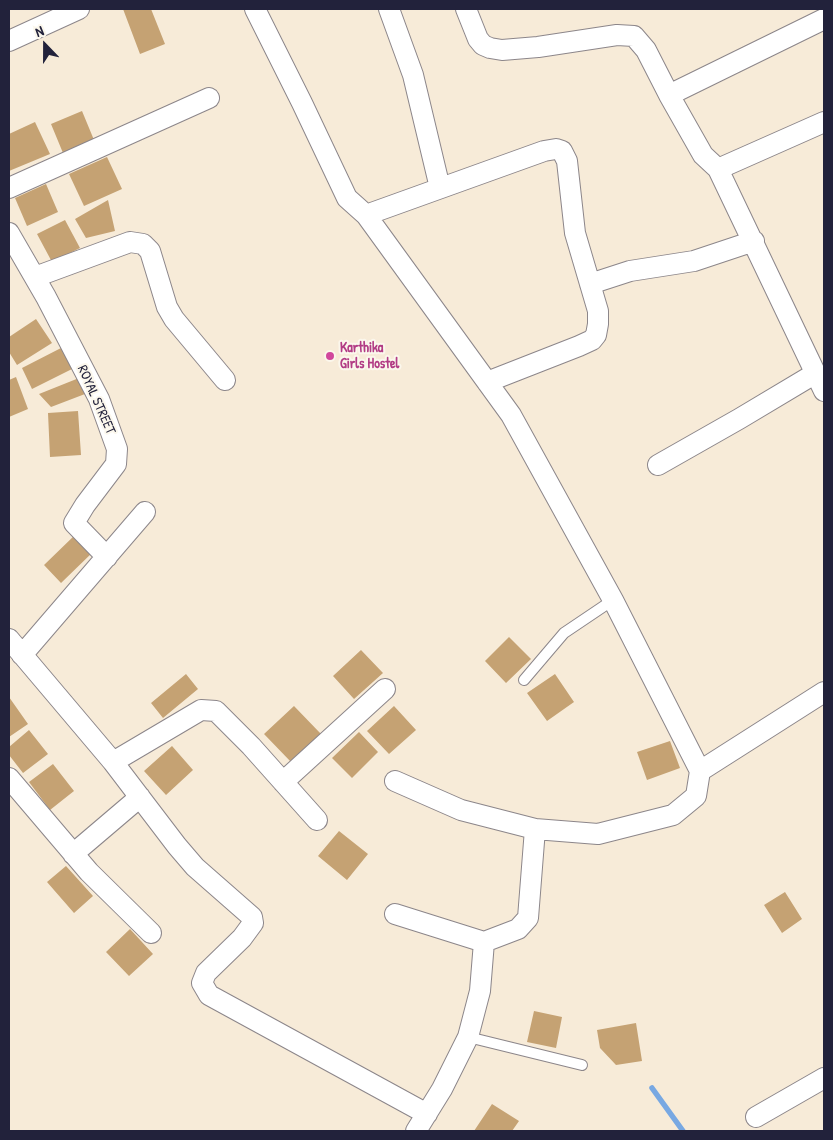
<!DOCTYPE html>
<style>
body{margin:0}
#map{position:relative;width:833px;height:1140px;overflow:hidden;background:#f7ebd8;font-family:"Patrick Hand",sans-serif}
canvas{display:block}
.frame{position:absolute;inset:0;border:10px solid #22223b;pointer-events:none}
.north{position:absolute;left:20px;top:20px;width:50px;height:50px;-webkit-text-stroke:4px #fbf7ec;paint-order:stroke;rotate:338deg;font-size:14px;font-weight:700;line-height:20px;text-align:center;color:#22223b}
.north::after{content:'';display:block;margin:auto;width:18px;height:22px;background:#22223b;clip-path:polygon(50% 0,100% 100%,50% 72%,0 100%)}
</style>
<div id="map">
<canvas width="833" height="1140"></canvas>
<div class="frame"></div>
<div class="north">N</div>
</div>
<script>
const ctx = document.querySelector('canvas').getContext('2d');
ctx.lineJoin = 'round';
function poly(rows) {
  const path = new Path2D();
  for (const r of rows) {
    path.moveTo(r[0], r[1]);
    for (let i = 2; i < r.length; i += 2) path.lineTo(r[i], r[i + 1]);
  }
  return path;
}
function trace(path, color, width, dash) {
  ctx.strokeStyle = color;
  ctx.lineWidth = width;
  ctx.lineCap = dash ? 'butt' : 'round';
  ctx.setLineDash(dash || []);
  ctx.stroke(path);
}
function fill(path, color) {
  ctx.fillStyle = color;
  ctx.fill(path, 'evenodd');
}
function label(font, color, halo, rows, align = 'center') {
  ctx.font = font + ' "Patrick Hand",sans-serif';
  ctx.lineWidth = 4;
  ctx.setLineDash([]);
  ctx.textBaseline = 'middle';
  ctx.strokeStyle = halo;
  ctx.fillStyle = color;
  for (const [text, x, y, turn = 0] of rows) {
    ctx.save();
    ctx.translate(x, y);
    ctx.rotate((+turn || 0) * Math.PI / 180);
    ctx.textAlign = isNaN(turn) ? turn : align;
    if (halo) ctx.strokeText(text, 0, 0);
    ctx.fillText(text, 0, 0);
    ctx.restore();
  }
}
trace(poly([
 [652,1088,683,1131]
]), '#78a8e2', 5.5);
fill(poly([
 [123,9,151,9,165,44,140,54],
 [82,111,94,140,63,153,51,124],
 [35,122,50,154,9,171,9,134],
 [107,157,122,189,84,206,69,174],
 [46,184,58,212,27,226,15,198],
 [108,200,115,231,86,238,75,219],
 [65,220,80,248,52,262,37,234],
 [36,319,52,343,17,365,9,352,9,337],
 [61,348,72,369,32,389,22,368],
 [16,377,28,409,9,417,9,380],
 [79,378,85,394,51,407,39,394],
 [78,411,81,455,50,457,48,413],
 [76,534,93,552,61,583,44,565],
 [509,637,531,659,506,683,485,661],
 [361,650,383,673,354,699,333,676],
 [186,674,198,689,163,718,151,703],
 [555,674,574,702,547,721,527,693],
 [9,697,28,724,9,737],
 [294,706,321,734,291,762,264,734],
 [394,706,416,730,389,754,367,731],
 [29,730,48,754,23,773,9,755,9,747],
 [359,732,378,752,352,778,332,758],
 [670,741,680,768,647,780,637,752],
 [172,746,193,770,166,795,144,771],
 [53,764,74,791,50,810,29,782],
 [339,831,368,854,347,880,318,856],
 [66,866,93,896,74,913,47,882],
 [785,892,802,919,782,933,764,905],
 [130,929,153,954,129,976,106,952],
 [534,1011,562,1017,556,1048,527,1042],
 [636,1023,642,1061,616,1065,600,1048,597,1030],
 [492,1104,519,1121,512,1131,474,1131]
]), '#c5a273');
const lane = poly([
 [524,680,564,633,613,600],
 [468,1037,582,1065]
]);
const street = poly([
 [255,9,302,103,347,198,366,215,511,415,613,600,700,771],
 [389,9,413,75,440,188],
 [466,9,478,39,483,45,490,48,502,50,538,47,617,35,634,36,646,50,669,95,703,155,718,169,824,122],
 [9,41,79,9],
 [669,95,824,19],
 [718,169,824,391],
 [9,188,209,98],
 [366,215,544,151,556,149,562,151,567,161,575,233,598,311,598,324,596,335,592,340,579,346,487,382],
 [9,233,46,297,99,399,117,449,116,464,85,505,74,523,107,557],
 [35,277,130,242,143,244,150,251,167,307,174,319,225,380],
 [590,284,630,271,694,261,754,241],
 [658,465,739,419,816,373],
 [9,639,113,762,201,710,216,711,251,746,317,820],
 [22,655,145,512],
 [113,762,177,846,195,867,252,917,253,923,242,938,206,973,202,983,209,995,427,1114],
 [9,778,89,872,151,933],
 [395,781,461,810,535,829,598,834,673,815,696,796,700,771,824,692],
 [283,782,385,689],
 [73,854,140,797],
 [395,914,484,942,480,991,468,1037,442,1089,416,1131],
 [484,942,518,929,528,918,535,829],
 [756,1117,824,1078]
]);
trace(lane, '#8c868a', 12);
trace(street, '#8c868a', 22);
trace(lane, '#fff', 10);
trace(street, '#fff', 20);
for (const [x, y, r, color] of [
 [330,356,5,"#d1479c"]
]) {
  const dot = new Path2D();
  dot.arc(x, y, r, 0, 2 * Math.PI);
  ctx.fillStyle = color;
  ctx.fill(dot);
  trace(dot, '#fbf7ec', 2);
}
label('bold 14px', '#b23c85', '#fbf7ec', [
 ["Karthika",340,348],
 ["Girls Hostel",340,364]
], 'left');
label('14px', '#22223b', '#fbf7ec', [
 ["ROYAL STREET",96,400,66]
]);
</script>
